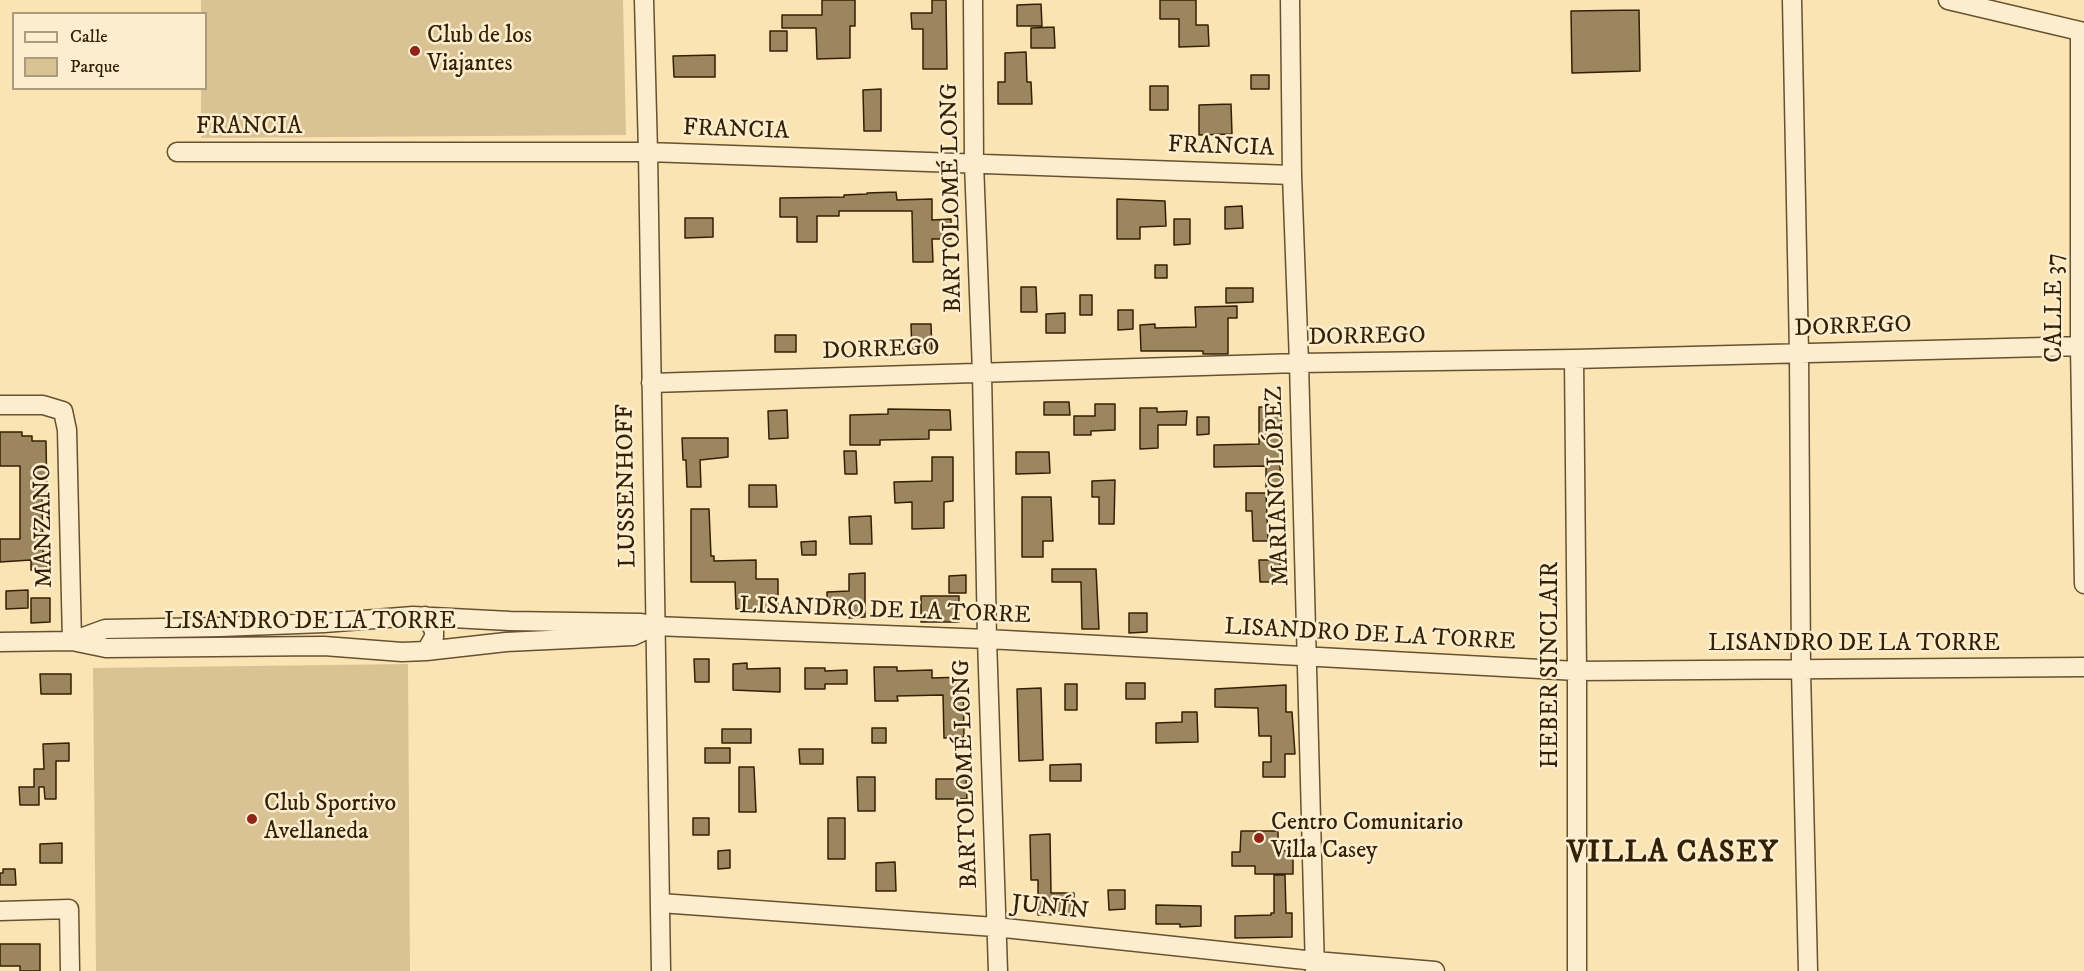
<!DOCTYPE html>
<meta charset="utf-8">
<style>
body{margin:0}
#map{position:relative;width:2084px;height:971px;overflow:hidden;background:#fbe4b3;font-family:"IM FELL DW Pica",serif}
canvas{display:block}
.legend{position:absolute;left:12px;top:12px;width:195px;height:78px;box-sizing:border-box;background:#fcedce;border:2px solid #ac9b7d;margin:0;padding:8px 10px;list-style:none;font-size:18px;color:#342004}
.legend li{display:flex;align-items:center;gap:12px;height:30px}
.legend b{width:30px;border:2px solid #ac9b7d}
</style>
<div id="map">
<canvas width="2084" height="971"></canvas>
<ul class="legend">
<li><b style="height:8px;background:#fcedce"></b>Calle</li>
<li><b style="height:16px;background:#d9c395"></b>Parque</li>
</ul>
</div>
<script>
const ctx = document.querySelector('canvas').getContext('2d');
ctx.lineJoin = 'round';
function fill(path, color) {
  ctx.fillStyle = color;
  ctx.fill(path, 'evenodd');
}
function poly(rows) {
  const path = new Path2D();
  for (const r of rows) {
    path.moveTo(r[0], r[1]);
    for (let i = 2; i < r.length; i += 2) path.lineTo(r[i], r[i + 1]);
  }
  return path;
}
function trace(path, color, width, dash) {
  ctx.strokeStyle = color;
  ctx.lineWidth = width;
  ctx.lineCap = dash ? 'butt' : 'round';
  ctx.setLineDash(dash || []);
  ctx.stroke(path);
}
function label(font, color, halo, rows, align = 'center') {
  ctx.font = font + ' "IM FELL DW Pica",serif';
  ctx.lineWidth = 5;
  ctx.setLineDash([]);
  ctx.textBaseline = 'middle';
  ctx.strokeStyle = halo;
  ctx.fillStyle = color;
  for (const [text, x, y, turn = 0] of rows) {
    ctx.save();
    ctx.translate(x, y);
    ctx.rotate((+turn || 0) * Math.PI / 180);
    ctx.textAlign = isNaN(turn) ? turn : align;
    if (halo) ctx.strokeText(text, 0, 0);
    ctx.fillText(text, 0, 0);
    ctx.restore();
  }
}
fill(poly([
 [201,0,623,0,626,135,201,138,201,89,206,88,206,14,201,13],
 [408,664,410,971,96,971,93,668]
]), '#d9c395');
const building = poly([
 [822,0,855,0,855,26,850,26,850,58,817,59,816,28,782,28,782,15,822,15,822,0],
 [932,0,946,0,947,69,923,69,923,29,912,29,911,13,932,13,932,0],
 [1160,0,1196,0,1196,25,1208,25,1209,46,1179,47,1179,19,1160,19,1160,0],
 [1041,4,1042,26,1017,26,1017,5,1041,4],
 [1639,10,1640,71,1572,73,1571,11,1639,10],
 [1054,27,1055,48,1031,48,1031,28,1054,27],
 [770,31,787,31,787,51,770,51,770,31],
 [1026,52,1027,82,1031,82,1032,104,998,104,998,82,1005,82,1005,53,1026,52],
 [715,55,715,77,674,77,673,56,715,55],
 [1251,75,1269,75,1269,89,1251,89,1251,75],
 [1150,86,1168,86,1168,110,1150,110,1150,86],
 [881,89,881,131,864,131,863,90,881,89],
 [1231,104,1232,134,1199,135,1199,105,1231,104],
 [896,192,897,200,932,199,932,220,951,219,951,239,932,239,933,262,913,262,912,211,839,211,839,216,817,216,817,242,797,242,797,217,780,217,780,198,844,197,844,195,867,194,867,193,896,192],
 [1117,199,1165,201,1166,226,1140,227,1140,239,1117,239,1117,199],
 [1242,206,1243,228,1225,229,1225,207,1242,206],
 [685,218,713,218,713,237,685,238,685,218],
 [1174,219,1190,219,1190,244,1174,245,1174,219],
 [1155,265,1167,265,1167,278,1155,278,1155,265],
 [1021,287,1036,287,1037,312,1021,312,1021,287],
 [1226,288,1253,288,1253,302,1226,303,1226,288],
 [1080,295,1092,295,1092,315,1080,315,1080,295],
 [1237,306,1237,318,1228,318,1228,354,1203,354,1203,351,1141,351,1140,325,1155,324,1155,328,1196,327,1195,307,1237,306],
 [1118,310,1133,310,1133,329,1118,330,1118,310],
 [1065,313,1065,333,1046,333,1046,314,1065,313],
 [911,324,931,324,932,352,912,353,911,324],
 [775,335,796,335,796,352,775,352,775,335],
 [1044,402,1069,402,1070,415,1044,415,1044,402],
 [1095,404,1115,404,1115,430,1091,431,1091,435,1074,435,1074,416,1095,416,1095,404],
 [1259,407,1281,407,1283,466,1280,466,1281,489,1266,489,1266,466,1214,467,1214,445,1259,444,1259,407],
 [1140,408,1157,408,1157,412,1187,411,1186,425,1158,425,1158,448,1140,449,1140,408],
 [888,409,950,410,951,430,929,430,929,439,880,440,880,445,850,445,850,415,888,414,888,409],
 [787,410,788,438,769,439,768,411,787,410],
 [1197,417,1209,417,1209,434,1197,435,1197,417],
 [0,432,22,432,22,436,32,436,32,441,46,441,47,497,42,497,43,552,47,552,47,570,31,570,31,560,0,562,0,539,20,539,20,466,0,466,0,432],
 [682,438,728,438,728,457,700,460,701,487,687,487,686,460,683,460,682,438],
 [844,451,856,451,857,474,845,474,844,451],
 [1016,452,1049,452,1050,473,1016,474,1016,452],
 [932,457,953,457,953,501,944,502,944,528,912,529,912,502,895,503,894,482,932,481,932,457],
 [1115,480,1114,524,1099,524,1099,497,1092,497,1092,481,1115,480],
 [749,485,776,485,777,507,749,507,749,485],
 [1246,493,1266,493,1268,541,1253,541,1252,511,1246,511,1246,493],
 [1022,497,1051,497,1053,541,1043,541,1043,557,1022,557,1022,497],
 [691,509,709,509,711,556,714,556,714,561,756,560,756,579,778,579,778,608,736,609,735,582,691,582,691,509],
 [871,516,872,544,850,544,849,517,871,516],
 [816,541,816,555,802,555,801,542,816,541],
 [1259,560,1280,560,1281,582,1260,582,1259,560],
 [1052,569,1096,569,1099,629,1082,629,1081,582,1052,582,1052,569],
 [865,573,865,617,849,618,849,610,827,610,827,592,849,591,849,574,865,573],
 [966,575,966,593,949,593,949,576,966,575],
 [28,590,28,608,6,609,6,591,28,590],
 [921,596,959,596,959,622,921,622,921,596],
 [31,598,50,598,50,622,31,623,31,598],
 [1129,613,1147,613,1147,632,1129,633,1129,613],
 [694,659,709,659,709,682,695,682,694,659],
 [747,663,747,669,780,668,780,692,733,690,733,664,747,663],
 [874,667,897,667,897,671,932,670,932,678,963,677,964,737,944,738,943,695,897,696,898,701,875,701,874,667],
 [805,668,825,668,825,671,847,670,847,684,825,684,825,689,805,689,805,668],
 [40,674,71,674,71,694,41,694,40,674],
 [1126,683,1145,683,1145,699,1126,699,1126,683],
 [1065,684,1077,684,1077,710,1065,710,1065,684],
 [1286,685,1286,712,1292,712,1295,754,1285,754,1285,777,1263,777,1263,762,1271,762,1271,736,1259,736,1258,708,1215,707,1215,689,1286,685],
 [1041,688,1043,760,1019,761,1017,689,1041,688],
 [1182,712,1197,712,1198,742,1156,743,1156,723,1182,722,1182,712],
 [872,728,886,728,886,743,872,743,872,728],
 [722,729,751,729,751,743,722,743,722,729],
 [69,743,69,761,56,761,56,799,45,799,44,787,39,787,39,805,20,805,19,787,34,787,34,769,44,769,43,744,69,743],
 [705,748,730,748,730,763,705,763,705,748],
 [799,749,823,749,823,764,800,764,799,749],
 [1081,764,1081,781,1050,781,1050,765,1081,764],
 [739,767,754,767,756,812,739,812,739,767],
 [857,777,875,777,875,811,858,811,857,777],
 [936,779,966,779,967,799,936,799,936,779],
 [693,818,709,818,709,835,693,835,693,818],
 [828,818,845,818,845,859,828,859,828,818],
 [1241,831,1278,831,1278,851,1293,850,1293,874,1255,874,1255,866,1232,866,1232,852,1240,852,1241,831],
 [1050,834,1051,893,1074,893,1074,914,1038,915,1038,880,1031,880,1030,835,1050,834],
 [62,843,62,863,40,863,40,844,62,843],
 [730,850,730,868,718,869,718,851,730,850],
 [895,862,896,891,876,891,876,863,895,862],
 [3,869,15,869,16,885,0,885,0,873,3,873,3,869],
 [1274,875,1285,875,1286,913,1292,913,1292,937,1235,938,1235,916,1271,915,1271,913,1274,913,1274,875],
 [1108,890,1125,890,1125,909,1109,910,1108,890],
 [1156,905,1201,906,1201,926,1180,927,1180,924,1156,924,1156,905],
 [0,944,40,944,40,971,20,971,20,966,0,966,0,944]
]);
fill(building, '#9b865f');
trace(building, '#342004', 1.5);
const street = poly([
 [644,0,648,152,661,971],
 [973,0,974,163,982,372,987,639,998,971],
 [1290,0,1292,175,1299,363,1315,971],
 [1792,0,1799,353,1801,670,1808,971],
 [1948,0,2084,32],
 [2080,31,2080,346,2084,584],
 [177,152,648,152,1292,175],
 [1574,359,1577,671,1577,971],
 [651,383,1299,363,1574,359,2084,346],
 [0,405,43,405,63,411,67,430,72,641],
 [425,616,434,630,434,637,426,651],
 [72,641,105,629,220,627,324,623,413,616,510,621,641,623,654,626,987,639,1577,671,2084,667],
 [0,642,72,641,106,648,324,646,402,652,426,651,506,642,633,636,654,626],
 [660,903,995,927,1315,961,1435,971],
 [0,911,69,909,70,971]
]);
trace(street, '#665130', 21);
trace(street, '#fcedce', 18);
for (const [x, y, r, color] of [
 [415,51,6,"#8f2418"],
 [252,819,6,"#8f2418"],
 [1259,838,6,"#8f2418"]
]) {
  const dot = new Path2D();
  dot.arc(x, y, r, 0, 2 * Math.PI);
  ctx.fillStyle = color;
  ctx.fill(dot);
  trace(dot, '#fcedce', 2);
}
label('24px', '#342004', '#fcedce', [
 ["Club de los",427,37],
 ["Viajantes",427,65],
 ["Club Sportivo",264,805],
 ["Avellaneda",264,833],
 ["Centro Comunitario",1271,824],
 ["Villa Casey",1271,852]
], 'left');
label('24px', '#342004', '#fcedce', [
 ["FRANCIA",249,128],
 ["FRANCIA",736,131,2],
 ["FRANCIA",1221,148,2],
 ["BARTOLOMÉ LONG",953,198,-91],
 ["CALLE 37",2056,308,-90],
 ["DORREGO",1853,328,-2],
 ["DORREGO",1367,338,-1],
 ["DORREGO",881,351,-2],
 ["LUSSENHOFF",628,486,-91],
 ["MARIANO LÓPEZ",1279,486,-92],
 ["MANZANO",45,526,-91],
 ["LISANDRO DE LA TORRE",885,612,2],
 ["LISANDRO DE LA TORRE",310,623],
 ["LISANDRO DE LA TORRE",1370,636,3],
 ["LISANDRO DE LA TORRE",1854,645],
 ["HEBER SINCLAIR",1552,665,-90],
 ["BARTOLOMÉ LONG",967,774,-92],
 ["JUNÍN",1050,909,6]
]);
ctx.letterSpacing = '1.5px';
label('bold 30px', '#342004', '#fcedce', [
 ["VILLA CASEY",1673,855]
]);
ctx.letterSpacing = '0px';
</script>
